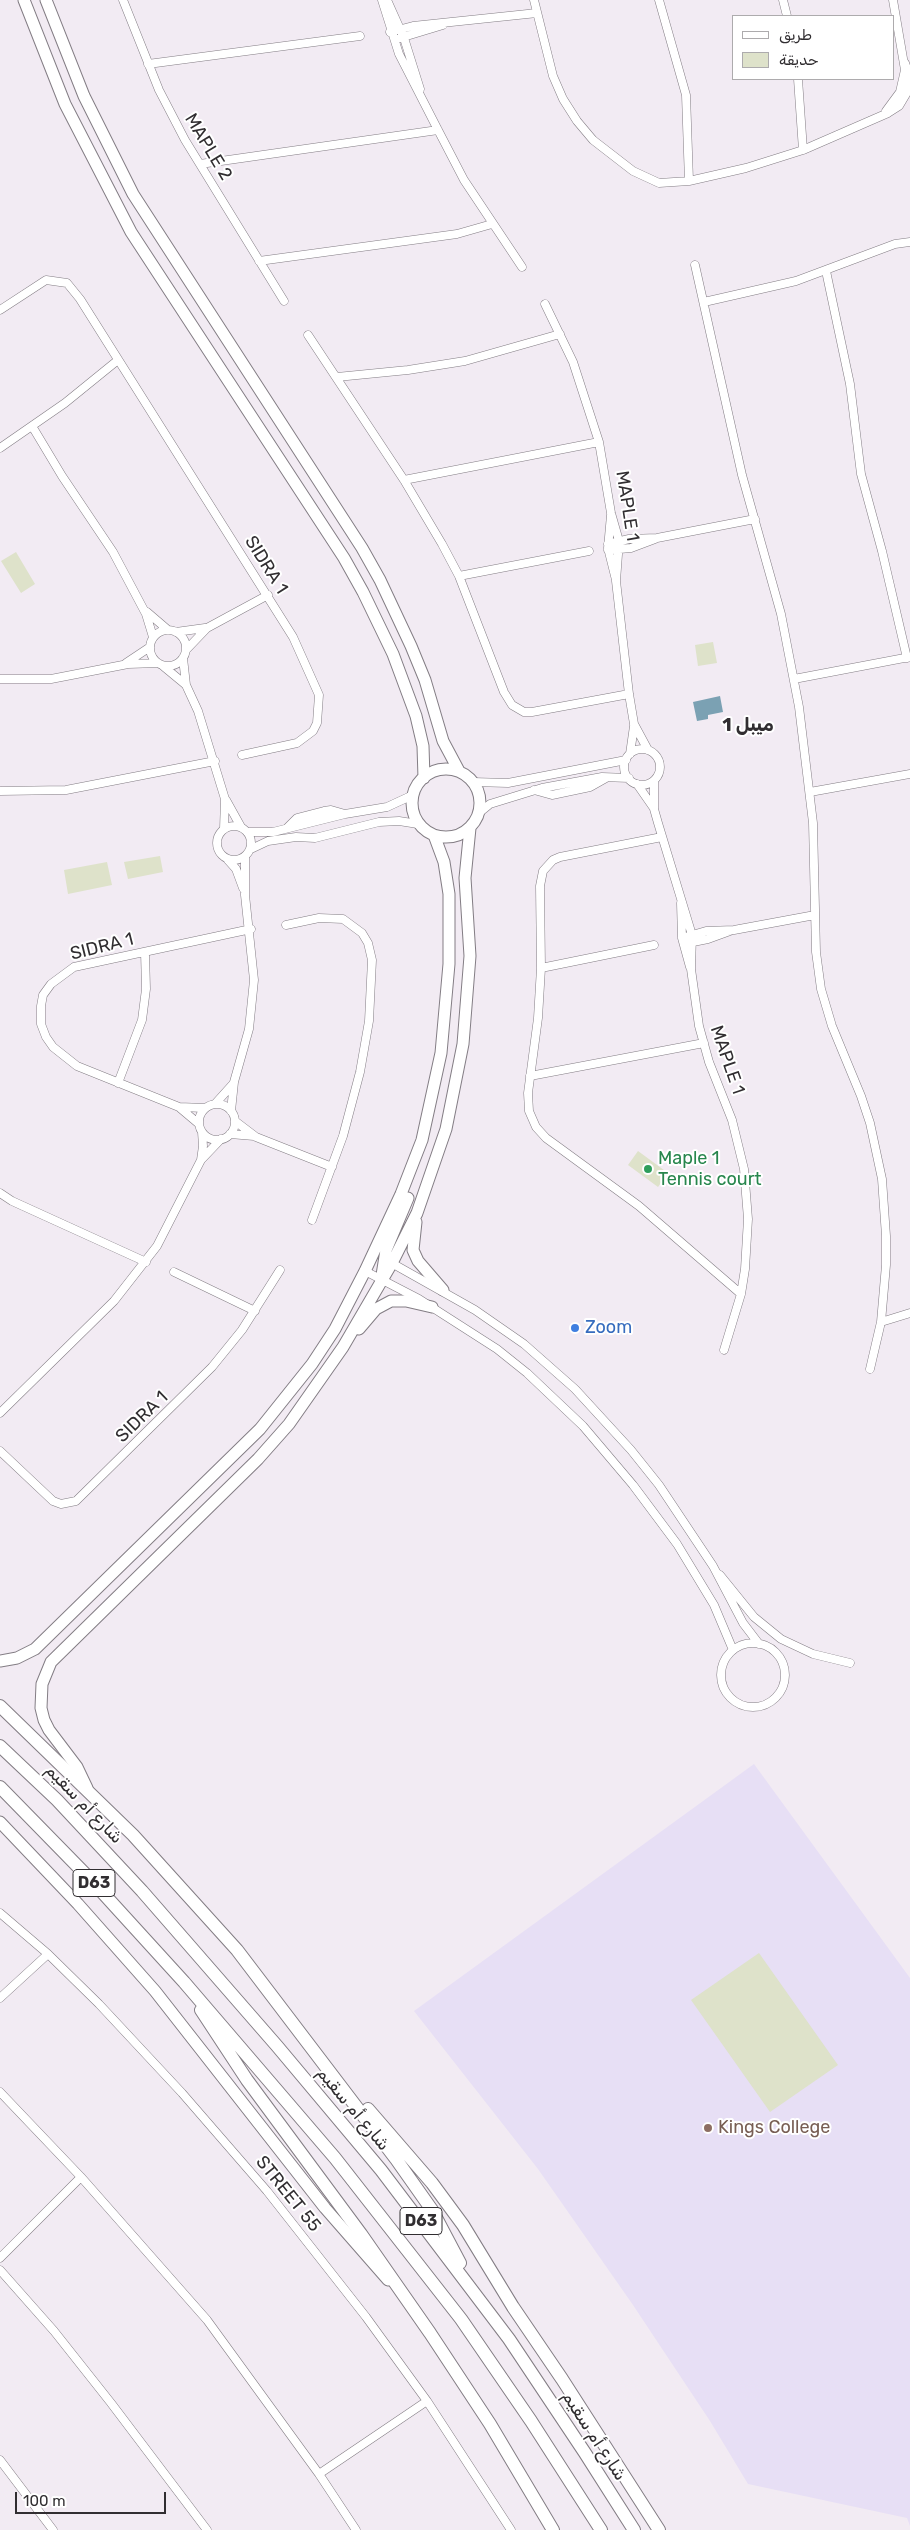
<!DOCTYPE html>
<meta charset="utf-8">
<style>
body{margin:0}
#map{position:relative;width:910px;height:2530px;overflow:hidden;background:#f2ebf3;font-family:Rubik,"Noto Naskh Arabic",sans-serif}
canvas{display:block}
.legend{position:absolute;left:732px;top:15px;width:162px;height:65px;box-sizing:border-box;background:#fff;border:1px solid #adabad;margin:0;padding:6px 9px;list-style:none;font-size:15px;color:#312e31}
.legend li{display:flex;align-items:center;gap:10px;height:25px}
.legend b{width:25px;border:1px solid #adabad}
.scale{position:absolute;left:15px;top:2492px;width:151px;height:22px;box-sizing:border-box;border:2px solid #312e31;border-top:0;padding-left:6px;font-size:15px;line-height:18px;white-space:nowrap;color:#312e31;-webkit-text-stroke:4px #fff;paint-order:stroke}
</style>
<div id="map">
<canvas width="910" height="2530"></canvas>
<ul class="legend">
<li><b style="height:6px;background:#fff"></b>طريق</li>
<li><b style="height:14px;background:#dee2ca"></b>حديقة</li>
</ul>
<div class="scale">100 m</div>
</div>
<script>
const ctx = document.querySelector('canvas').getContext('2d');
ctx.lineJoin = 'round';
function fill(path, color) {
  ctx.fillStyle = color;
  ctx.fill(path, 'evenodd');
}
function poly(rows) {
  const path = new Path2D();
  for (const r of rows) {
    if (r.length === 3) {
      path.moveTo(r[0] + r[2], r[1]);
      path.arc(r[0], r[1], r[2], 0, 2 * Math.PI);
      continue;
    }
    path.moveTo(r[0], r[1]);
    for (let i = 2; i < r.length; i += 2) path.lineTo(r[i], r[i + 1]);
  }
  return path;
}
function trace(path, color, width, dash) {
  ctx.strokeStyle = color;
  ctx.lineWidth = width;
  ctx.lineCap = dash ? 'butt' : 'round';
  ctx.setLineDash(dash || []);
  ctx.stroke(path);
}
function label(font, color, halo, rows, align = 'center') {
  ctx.font = font + ' Rubik,"Noto Naskh Arabic",sans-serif';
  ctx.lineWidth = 4;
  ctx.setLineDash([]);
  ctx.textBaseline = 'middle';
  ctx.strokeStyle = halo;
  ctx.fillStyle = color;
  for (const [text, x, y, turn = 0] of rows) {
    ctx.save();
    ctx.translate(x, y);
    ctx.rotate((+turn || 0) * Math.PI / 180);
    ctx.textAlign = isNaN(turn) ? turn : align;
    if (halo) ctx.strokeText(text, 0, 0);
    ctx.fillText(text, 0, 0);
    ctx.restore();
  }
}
fill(poly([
 [754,1764,910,1978,910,2526,907,2518,748,2484,710,2421,633,2305,538,2169,414,2011]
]), '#e7dff5');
fill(poly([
 [16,552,35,584,21,593,1,561],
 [713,642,717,663,698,666,695,645],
 [160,856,163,872,128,879,124,862],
 [107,862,112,885,68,894,64,870],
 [638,1151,668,1173,658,1187,628,1165],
 [759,1953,838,2065,770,2112,691,2000]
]), '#dee2ca');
fill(poly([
 [720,696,723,712,708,715,708,719,697,721,693,702]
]), '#7ba1b3');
const street = poly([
 [123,0,159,90,185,140,284,301],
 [382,0,399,54,438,130,464,180,522,267],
 [387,0,404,38,420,89],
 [534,0,553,76,563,99,577,121,593,140,633,171,659,183,689,181,746,168,803,150,888,113,899,106,909,89,909,75,905,63],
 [659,0,686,95,689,181],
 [783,0,787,16],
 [390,32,413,26,537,13],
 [400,38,443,25],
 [148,64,360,36],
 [798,79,803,150],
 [886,111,900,92,905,70,893,0],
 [200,164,438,130],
 [259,261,457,234,492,224],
 [695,265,742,475,781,614,799,707,813,823,816,952,821,989,832,1026,861,1096,870,1123,882,1179,886,1236,886,1265,881,1322,870,1369],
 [826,271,850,384,861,474,882,551,907,658],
 [704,302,796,281,895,244,910,242],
 [545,304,573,362,599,442,611,513,619,541,616,581,629,694,634,724,648,750],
 [0,310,46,280,67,283,80,299,293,637,319,695,317,723,313,731,297,743,242,755],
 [308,335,404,480,442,544,459,576,504,692,512,705,524,712,532,712,629,694],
 [337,377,408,370,465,361,560,334],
 [32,426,62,476,113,552,146,614,153,637],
 [0,448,65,403,118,360],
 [404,480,599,442],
 [611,515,608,548,616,580],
 [608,544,629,539,657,538,755,519],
 [608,550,631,548,655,539],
 [459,576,589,551],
 [147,612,168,630],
 [168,648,18],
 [176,632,205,628],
 [186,650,207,628,268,595],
 [183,658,186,685,198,711,225,799,224,829],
 [126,663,150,647],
 [163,666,186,685],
 [0,679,51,679,128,664,158,663],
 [794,679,910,657],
 [642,767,18],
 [630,754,634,726],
 [654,781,654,809,658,823,692,935,691,969,699,1026,709,1062,732,1120,744,1169,748,1219,745,1269,741,1294,724,1350],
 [473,782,508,783,626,760],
 [637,784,653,807],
 [534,790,552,795,590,787,606,778],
 [0,791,66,790,215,761],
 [810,792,910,774],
 [226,800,241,827],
 [479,813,490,804,542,788,602,777,629,778],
 [234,843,17],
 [288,827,297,818,324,811,331,810,345,814],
 [248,832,273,832,345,814,387,807,413,795],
 [662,837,560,857,553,860,543,871,540,886,541,968,538,1018,528,1093,529,1111,536,1127,546,1138,639,1206,741,1294],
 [251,849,268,841,296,837,315,838,379,822,399,821,418,824],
 [228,860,236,869,243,888],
 [681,903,682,938,690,967],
 [286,925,319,918,343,919,362,933,368,943,372,960,369,1021,360,1072,343,1136,312,1220],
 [682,938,706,931,734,930,815,915],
 [688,943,708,939,730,931],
 [541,968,654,945],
 [530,1076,704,1043],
 [118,1083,142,1020,146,989,145,952],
 [215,1104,233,1084],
 [217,1122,18],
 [180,1108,199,1124],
 [205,1108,179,1107,77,1066,53,1047,46,1037,41,1024,41,1006,43,995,51,984,74,967,251,929],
 [231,1111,234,1082,249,1029,254,980,245,895,245,857],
 [235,1121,256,1137,332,1167],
 [230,1134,254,1136],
 [202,1159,221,1139],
 [0,1193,12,1201,146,1262],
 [388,1261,475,1310,524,1344,575,1389,631,1450,659,1485,713,1566,743,1623,759,1644],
 [365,1271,419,1299,497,1349,527,1373,583,1426,633,1485,677,1544,714,1605,733,1650],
 [174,1272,255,1311],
 [881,1322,910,1313],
 [0,1413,114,1301,157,1246,201,1160,203,1146,202,1132],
 [0,1451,53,1501,61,1504,76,1501,212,1367,242,1330,280,1270],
 [720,1575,754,1617,781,1639,813,1654,850,1663],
 [753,1675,32],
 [0,1913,48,1954,99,2004,182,2093,267,2191,366,2317,427,2401,511,2530],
 [0,1998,48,1954],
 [0,2092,81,2177,207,2320,319,2474,356,2530],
 [0,2258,81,2177],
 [0,2270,54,2331,111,2403,207,2530],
 [0,2460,53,2530],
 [319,2474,427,2401]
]);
const secondary = poly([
 [24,0,65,104,131,232,344,558,363,592,393,654,416,716,423,746,424,778],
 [46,0,84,96,133,194,362,548,380,580,411,646,425,680,443,741,459,771],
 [446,803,34],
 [416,1222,413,1250,418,1261,443,1290],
 [382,1275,386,1250,408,1198],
 [359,1329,376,1309,391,1301,406,1301,432,1307],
 [0,1661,17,1658,35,1649,260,1429,312,1364,335,1329,365,1271,401,1194,422,1140,441,1053,449,964,449,894,444,862,434,835],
 [87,1788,77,1767,49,1730,44,1720,41,1708,42,1684,51,1662,258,1459,289,1424,343,1347,392,1263,417,1213,446,1129,463,1044,470,956,465,878,470,828],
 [0,1822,78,1904,155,1991,325,2208,388,2280]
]);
const primary = poly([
 [0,1706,133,1835,237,1950,396,2159,432,2210,460,2263],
 [0,1746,57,1800,142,1891,277,2046,381,2170,509,2339,585,2453,634,2530],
 [0,1787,92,1881,184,1982,335,2158,461,2319,531,2421,601,2530],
 [201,2010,247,2080,361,2234,430,2333,490,2424,553,2530],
 [368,2109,432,2183,463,2225,513,2307,562,2379,659,2530]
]);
trace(street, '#837d84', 9);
trace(secondary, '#837d84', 13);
trace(primary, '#837d84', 14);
trace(street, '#fff', 8);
trace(secondary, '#fff', 11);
trace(primary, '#fff', 12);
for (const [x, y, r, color] of [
 [648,1169,5,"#2e9e5b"],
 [575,1328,5,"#3f7fe0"],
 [708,2128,5,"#8d6e63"]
]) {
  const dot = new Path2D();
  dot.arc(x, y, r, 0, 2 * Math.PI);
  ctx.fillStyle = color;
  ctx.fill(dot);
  trace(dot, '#fff', 2);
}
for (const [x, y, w] of [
 [94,1883,42],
 [421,2221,42]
]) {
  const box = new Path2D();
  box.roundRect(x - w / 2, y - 13.5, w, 27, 4);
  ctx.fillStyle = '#fff';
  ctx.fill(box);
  trace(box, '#312e31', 1);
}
label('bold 16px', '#312e31', null, [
 ["D63",94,1883],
 ["D63",421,2221]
]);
label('18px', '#312e31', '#fff', [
 ["MAPLE 2",208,147,59],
 ["MAPLE 1",627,506,81],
 ["SIDRA 1",266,565,58],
 ["SIDRA 1",102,947,-14],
 ["MAPLE 1",727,1060,71],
 ["SIDRA 1",142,1417,-44],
 ["شارع أم سقيم",84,1804,46],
 ["شارع أم سقيم",353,2109,50],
 ["STREET 55",288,2194,51],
 ["شارع أم سقيم",594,2436,57]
]);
label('18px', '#27864d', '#fff', [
 ["Maple 1",658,1159],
 ["Tennis court",658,1180]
], 'left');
label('18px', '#366cbe', '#fff', [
 ["Zoom",585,1328]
], 'left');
label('18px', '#785e54', '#fff', [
 ["Kings College",718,2128]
], 'left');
label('bold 19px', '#312e31', '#fff', [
 ["ميبل 1",748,726]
]);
</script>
